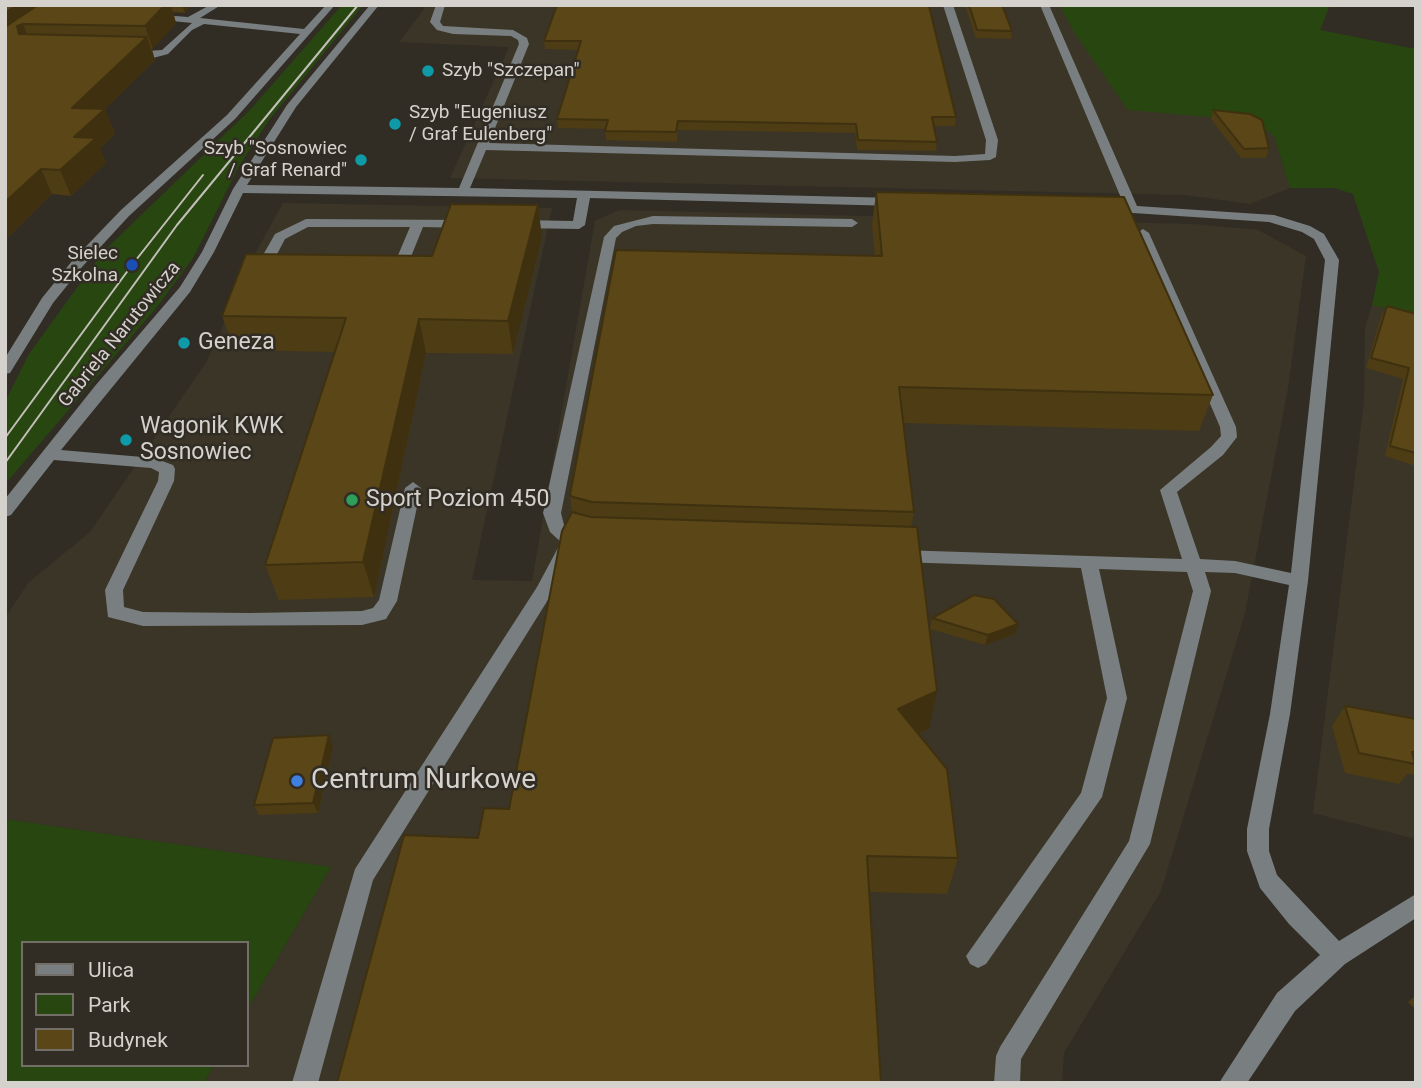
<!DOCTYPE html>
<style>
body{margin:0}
#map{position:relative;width:1421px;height:1088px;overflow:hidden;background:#312d25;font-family:Roboto,sans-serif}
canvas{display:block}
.frame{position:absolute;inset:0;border:7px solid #d5d2cd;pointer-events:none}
.legend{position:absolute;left:21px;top:941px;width:228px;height:126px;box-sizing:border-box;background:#312d25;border:2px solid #736f68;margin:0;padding:9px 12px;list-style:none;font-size:21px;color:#d5d2cd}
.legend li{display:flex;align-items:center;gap:14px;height:35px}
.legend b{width:35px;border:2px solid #736f68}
</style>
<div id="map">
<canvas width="1421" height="1088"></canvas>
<div class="frame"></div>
<ul class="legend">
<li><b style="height:9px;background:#797f80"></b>Ulica</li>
<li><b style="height:19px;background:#284710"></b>Park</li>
<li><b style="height:19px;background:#5a4617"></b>Budynek</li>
</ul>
</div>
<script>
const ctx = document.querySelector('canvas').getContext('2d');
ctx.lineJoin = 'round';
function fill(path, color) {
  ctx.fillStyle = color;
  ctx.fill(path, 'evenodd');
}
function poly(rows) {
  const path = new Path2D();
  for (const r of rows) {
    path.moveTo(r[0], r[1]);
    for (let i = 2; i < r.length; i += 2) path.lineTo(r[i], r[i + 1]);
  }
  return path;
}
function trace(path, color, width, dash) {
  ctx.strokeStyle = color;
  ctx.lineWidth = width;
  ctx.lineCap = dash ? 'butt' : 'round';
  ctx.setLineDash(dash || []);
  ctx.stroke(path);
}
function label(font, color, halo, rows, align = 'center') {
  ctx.font = font + ' Roboto,sans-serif';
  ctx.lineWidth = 5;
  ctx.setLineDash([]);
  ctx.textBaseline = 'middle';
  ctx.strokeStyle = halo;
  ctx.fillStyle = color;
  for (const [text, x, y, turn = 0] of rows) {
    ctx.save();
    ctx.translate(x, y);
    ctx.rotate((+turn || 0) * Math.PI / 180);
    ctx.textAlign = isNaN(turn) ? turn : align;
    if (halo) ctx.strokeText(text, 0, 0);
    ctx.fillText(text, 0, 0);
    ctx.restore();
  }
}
fill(poly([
 [427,5,1318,5,1274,136,1290,188,1250,204,1185,195,450,178,509,47,399,42],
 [283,203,552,208,472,580,532,581,595,221,619,210,1193,224,1258,230,1306,256,1288,388,1245,613,1161,891,1064,1053,1062,1083,204,1083,214,1065,247,1065,247,1010,331,867,5,819,5,618,28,583,90,532,207,361,256,252],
 [1372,305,1416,316,1416,835,1412,838,1313,813,1364,402,1365,328]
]), '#3b3527');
fill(poly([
 [342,5,363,5,269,120,239,166,193,258,156,308,5,484,5,402,29,354,103,252,250,110],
 [1059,5,1330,5,1320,30,1416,49,1416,316,1372,305,1379,272,1353,194,1335,188,1290,188,1274,136,1254,121,1128,110,1076,35],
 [5,819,331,867,247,1010,247,943,23,943,23,1065,214,1065,204,1083,5,1083]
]), '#284710');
fill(poly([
 [210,5,221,5,200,18,304,29,326,5,335,5,235,119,129,216,82,267,53,303,10,373,5,374,5,358,42,298,72,261,121,210,227,115,300,34,204,24,192,30,168,54,153,58,132,58,127,55,132,52,162,50,192,23,152,19,147,16,149,14,188,17,210,5],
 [370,5,379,5,296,107,247,185,459,188,519,44,518,40,511,36,453,34,437,30,430,22,436,5,445,5,440,22,443,26,513,30,527,38,529,44,489,143,955,156,985,154,986,140,943,5,953,5,998,140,996,157,990,160,955,162,486,150,470,188,897,198,903,202,897,206,590,198,585,225,579,229,519,228,513,224,519,220,573,221,577,198,243,193,214,252,190,292,61,450,154,458,173,465,175,469,174,481,123,590,124,607,143,612,250,613,362,611,373,608,379,600,405,488,413,482,421,488,397,601,386,619,362,625,143,626,108,617,105,590,158,481,159,472,151,468,54,460,11,515,5,517,5,499,95,386,180,287,202,252,233,189,287,105,370,5],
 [1040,5,1049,5,1137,206,1274,215,1310,226,1324,234,1339,260,1308,581,1290,714,1269,829,1269,851,1277,875,1339,941,1416,894,1416,918,1345,964,1295,1011,1247,1083,1219,1083,1277,993,1320,955,1289,924,1260,888,1247,851,1247,829,1270,714,1289,585,1235,573,1205,572,1211,591,1150,844,1021,1059,1020,1083,994,1083,996,1056,1000,1047,1129,841,1193,591,1187,572,1099,569,1127,698,1102,797,986,964,978,968,970,964,966,956,1081,793,1107,698,1081,568,899,562,893,560,890,556,893,552,899,550,1182,559,1160,490,1211,447,1221,436,1220,427,1137,233,1143,229,1149,233,1236,427,1237,437,1223,455,1177,492,1200,559,1235,561,1291,573,1325,260,1314,239,1302,232,1269,222,1103,211,1101,208,1107,204,1124,205,1040,5],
 [653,216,852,219,858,223,852,227,653,224,636,226,622,232,616,238,561,513,564,525,590,544,581,550,573,548,551,595,373,880,318,1083,292,1083,355,869,537,587,559,546,563,544,550,532,543,513,604,237,614,226,653,216],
 [306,219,466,220,472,224,466,228,423,227,408,264,401,268,387,268,380,264,382,261,396,260,410,227,308,227,285,239,275,258,284,259,284,265,261,265,259,262,275,234,306,219]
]), '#797f80');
trace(poly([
 [5,438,132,265,203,175],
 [5,463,177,225,358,5]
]), '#c2bfb9', 2);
fill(poly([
 [5,5,192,5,185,13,173,12,176,23,152,49,155,60,105,109,115,134,100,148,106,163,71,196,52,194,5,240],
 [557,5,956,117,955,126,934,126,937,142,936,151,857,150,855,133,678,130,677,142,606,140,606,129,558,128,557,119,578,50,545,49,544,41],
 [965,5,1002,5,1012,31,1011,39,976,38],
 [1213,110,1269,148,1266,158,1241,158,1211,119],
 [876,192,1213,395,1199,431,904,423,914,512,911,527,930,629,932,618,1015,634,985,645,930,629,929,729,918,734,958,858,947,894,869,892,478,838,509,809,572,513,570,495,875,256,872,225],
 [542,237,513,354,426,353,374,597,279,600,265,565,335,352,235,350,222,316],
 [1387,306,1416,314,1416,466,1385,456,1403,379,1366,368,1381,316],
 [1345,706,1416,719,1416,775,1407,774,1399,784,1345,773,1332,726],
 [333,746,318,813,259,815,254,805],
 [1416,995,1416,1010,1408,1002]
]), '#4d3c14');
fill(poly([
 [17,5,57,5,23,24,32,46,5,43,5,13],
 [165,5,171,5,176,23,153,49,145,26],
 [182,5,192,5,185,13],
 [147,37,155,60,105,109,115,134,100,148,106,163,71,196,60,170,74,137,72,108],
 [41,169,52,194,5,240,5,202],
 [538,205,542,237,513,354,508,321],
 [419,319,426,353,374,597,363,562],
 [1018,624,1015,634,985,645,988,635],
 [937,691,929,729,891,746,898,709],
 [329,735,333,746,318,813,313,803]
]), '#3f3110');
const building = poly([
 [5,5,17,5,5,13,5,5],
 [38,5,165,5,145,26,23,24,17,26,19,34,147,37,72,108,105,109,74,137,96,138,60,170,41,169,5,202,5,27,38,5],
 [557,5,929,6,956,117,932,117,937,142,858,140,856,124,678,121,676,132,605,131,608,120,557,119,581,41,544,41,557,5],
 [969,5,1002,5,1012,31,977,30,969,5],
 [1213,110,1250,114,1262,120,1269,148,1244,149,1213,110],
 [876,192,1124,197,1213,395,899,387,914,512,592,502,573,497,570,495,616,250,882,256,876,192],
 [451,204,538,205,508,321,419,319,363,562,265,565,346,318,222,316,246,254,432,256,451,204],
 [1387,306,1416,314,1416,453,1390,446,1409,368,1371,358,1387,306],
 [572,512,591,517,917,527,937,691,898,709,947,769,958,858,867,856,881,1083,337,1083,404,835,478,838,484,808,509,809,562,531,572,512],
 [974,595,994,599,1018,624,988,635,932,618,974,595],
 [1345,706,1416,719,1416,752,1412,752,1415,764,1359,753,1345,706],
 [329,735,313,803,254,805,273,738,329,735]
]);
fill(building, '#5a4617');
trace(building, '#3f3110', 2);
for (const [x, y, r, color] of [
 [428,71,7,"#0f9aa8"],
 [395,124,7,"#0f9aa8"],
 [361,160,7,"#0f9aa8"],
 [132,265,7,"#1a4fb4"],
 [184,343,7,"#0f9aa8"],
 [126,440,7,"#0f9aa8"],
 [352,500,7,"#2e9e5b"],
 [297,781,7,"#3f7fe0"]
]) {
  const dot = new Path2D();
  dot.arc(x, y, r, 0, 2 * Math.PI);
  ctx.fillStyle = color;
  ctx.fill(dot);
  trace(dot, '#312d25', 2.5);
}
label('19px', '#d5d2cd', '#312d25', [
 ["Szyb \"Szczepan\"",442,71],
 ["Szyb \"Eugeniusz",409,113],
 ["/ Graf Eulenberg\"",409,135],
 ["Szyb \"Sosnowiec",347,149,"right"],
 ["/ Graf Renard\"",347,171,"right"],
 ["Sielec",118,254,"right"],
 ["Szkolna",118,276,"right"]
], 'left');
label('19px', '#d5d2cd', '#312d25', [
 ["Gabriela Narutowicza",120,335,-51]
]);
label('23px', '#d5d2cd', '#312d25', [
 ["Geneza",198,343],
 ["Wagonik KWK",140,427],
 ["Sosnowiec",140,453],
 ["Sport Poziom 450",366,500]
], 'left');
label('28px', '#d5d2cd', '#312d25', [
 ["Centrum Nurkowe",311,781]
], 'left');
</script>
